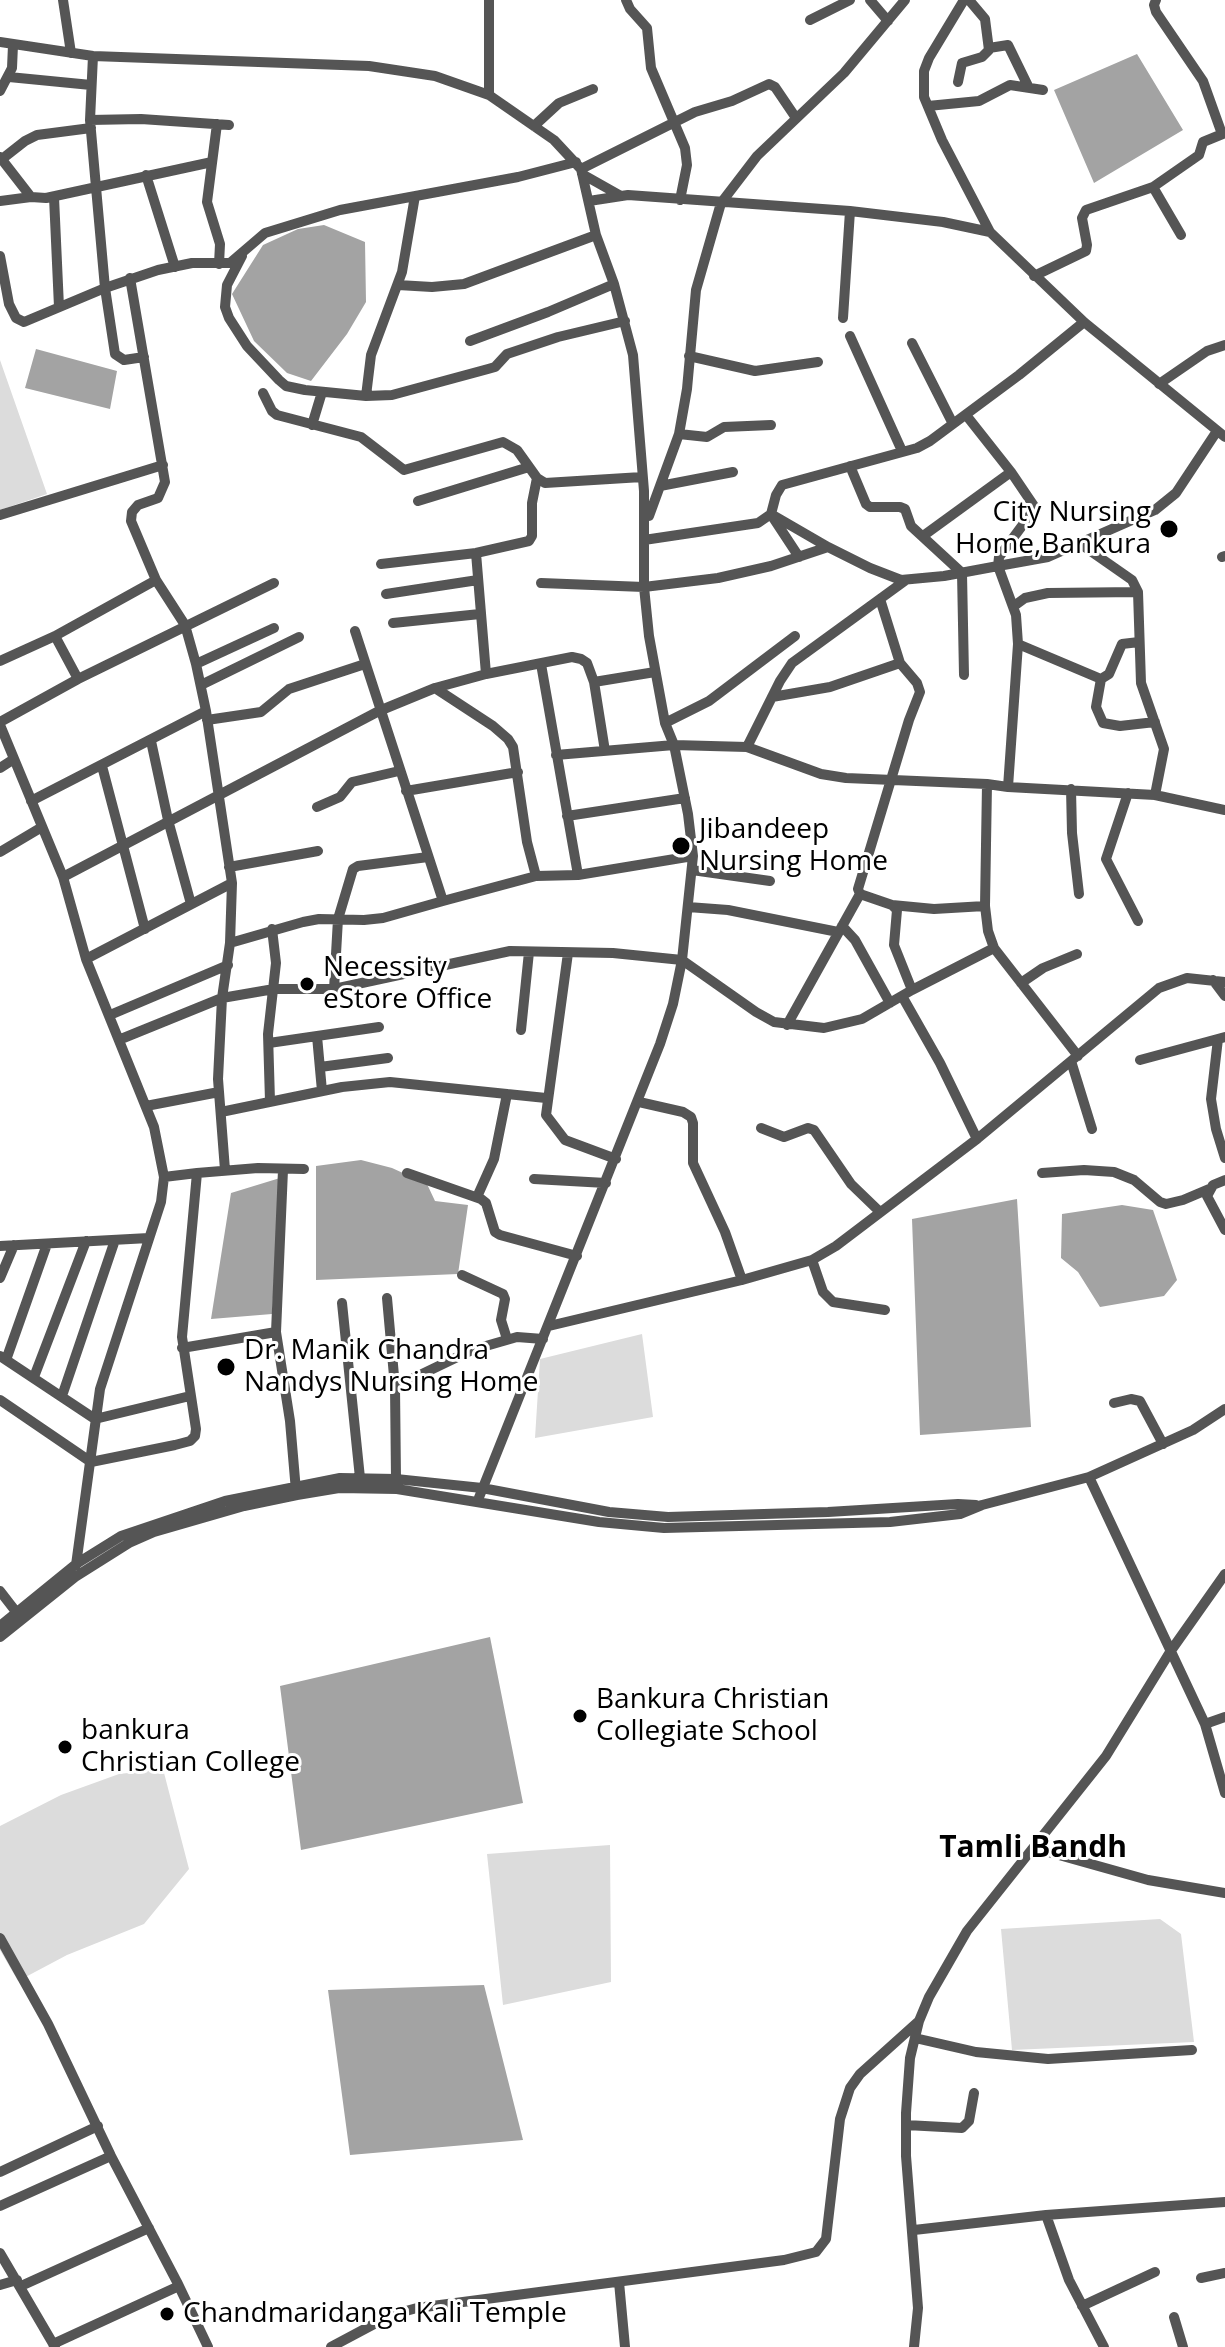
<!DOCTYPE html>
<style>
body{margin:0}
canvas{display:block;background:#fff}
</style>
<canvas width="1225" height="2347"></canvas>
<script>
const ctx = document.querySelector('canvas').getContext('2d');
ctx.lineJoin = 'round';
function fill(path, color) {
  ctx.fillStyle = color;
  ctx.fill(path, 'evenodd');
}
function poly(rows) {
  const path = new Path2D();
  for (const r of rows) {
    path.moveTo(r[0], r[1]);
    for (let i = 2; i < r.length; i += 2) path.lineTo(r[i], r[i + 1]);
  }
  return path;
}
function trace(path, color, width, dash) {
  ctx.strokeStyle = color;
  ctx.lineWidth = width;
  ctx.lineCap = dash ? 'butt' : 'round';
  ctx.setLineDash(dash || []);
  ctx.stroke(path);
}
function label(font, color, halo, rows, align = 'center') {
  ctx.font = font + ' "Open Sans",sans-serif';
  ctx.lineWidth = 6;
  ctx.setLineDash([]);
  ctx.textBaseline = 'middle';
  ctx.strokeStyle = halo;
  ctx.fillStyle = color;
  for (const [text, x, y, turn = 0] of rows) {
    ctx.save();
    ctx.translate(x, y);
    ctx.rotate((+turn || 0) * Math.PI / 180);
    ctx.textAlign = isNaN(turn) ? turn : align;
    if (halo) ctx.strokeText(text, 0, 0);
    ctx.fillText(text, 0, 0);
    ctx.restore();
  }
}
fill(poly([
 [0,360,47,494,0,510],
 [642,1334,653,1417,535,1438,540,1359],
 [163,1769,189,1869,144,1924,67,1955,18,1981,0,1950,0,1826,61,1795,119,1774],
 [610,1845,611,1982,503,2005,487,1854],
 [1160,1919,1181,1934,1194,2042,1012,2050,1001,1929]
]), '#dcdcdc');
fill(poly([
 [1137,54,1183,130,1094,183,1054,90],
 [324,225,365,242,366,302,347,334,311,381,287,373,254,341,232,294,263,245,298,229],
 [36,349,117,371,110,409,25,388],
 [361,1160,392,1168,427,1184,435,1201,468,1205,458,1274,316,1280,316,1166],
 [280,1178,272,1314,211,1319,231,1193],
 [1017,1199,1031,1427,920,1435,912,1219],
 [1122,1205,1153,1210,1177,1280,1164,1296,1100,1307,1078,1272,1061,1258,1062,1214],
 [490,1637,523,1803,301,1850,280,1686],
 [484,1985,523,2140,350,2155,328,1990]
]), '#a3a3a3');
trace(poly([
 [63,0,71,53],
 [626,0,630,9,647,28,651,68,685,148,687,165,680,200],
 [870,0,888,21],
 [964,0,929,58,924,71,924,97,942,140,990,232],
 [1156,0,1154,5,1156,12,1203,81,1222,134],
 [810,20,850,0],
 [0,42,93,56,369,66,435,76,489,95,554,140,581,169,596,235,614,284,633,355,644,491,644,587,649,636,665,723,674,745,688,814,693,856,682,960,673,1004,660,1044,478,1500],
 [989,48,1008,45,1028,86],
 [9,77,91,85],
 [958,82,962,63,982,57,989,50,985,19,969,0],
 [0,91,12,68,13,45],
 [489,95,489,0],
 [928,106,979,101,1010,85,1043,90],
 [90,120,141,119,229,125],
 [217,124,207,202,220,244,219,264],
 [534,126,559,103,593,89],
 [0,157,31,197,46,198,212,162],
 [2,159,25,141,37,135,91,128],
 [581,169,695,112,732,101,769,84,775,87,796,118],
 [582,174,621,196],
 [146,175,175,267],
 [1153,187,1181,235],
 [54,197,59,307],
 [0,201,31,197],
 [589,201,628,195,850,211,943,222,990,232,1084,322,1225,437],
 [0,256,9,304,16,318,24,322,105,288,90,120,93,56],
 [242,256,227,285,225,307,229,318,247,346,279,380,286,386,305,390,366,396,392,395,488,369,495,367,507,354,558,337,625,321],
 [1034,276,1086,251,1087,245,1082,218,1086,210,1153,187,1199,155,1203,142,1225,133],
 [398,285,432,287,464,284,596,235],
 [843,318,850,211],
 [850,336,902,451],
 [470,341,548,312,614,284],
 [912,343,953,424],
 [689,356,755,371,818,362],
 [144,357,124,360,115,354,105,288,158,270,192,263,230,263,265,233,340,210,518,177,576,162],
 [1159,384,1207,351,1225,345],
 [263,393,272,411,277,415,361,437,404,470,503,442,517,450,537,478,545,483,642,477],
 [366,396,371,355,402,272,415,196],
 [966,415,1011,472,1034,506,1033,511,999,557,998,566,1016,615,1018,644,1008,787],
 [312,425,322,392],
 [679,434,707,437,724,427,771,425],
 [850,466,866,504,870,507,900,507,905,509,911,526,962,573,964,675],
 [660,486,733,472],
 [418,501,529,467],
 [771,514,828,547,870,568,901,580,944,576,998,566,1048,557,1155,510,1176,493,1217,431],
 [0,515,163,465],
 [649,516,679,434,687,389,696,290,721,203,757,156,844,73,905,0],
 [772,516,799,557],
 [923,536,1011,472],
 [644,540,758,523,771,514,776,495,782,485,917,448,930,441,1019,375,1084,322],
 [1079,543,1132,580,1138,592,1141,683,1164,749,1155,795],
 [476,553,486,674],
 [1222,557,1225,556],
 [381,564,476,553,529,541,532,536,532,503,537,478],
 [156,580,185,625,196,664,206,711,232,883,230,943,222,998,218,1079,225,1170],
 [541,583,644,587,718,578,771,566,828,547],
 [386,594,478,580],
 [880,599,900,663,917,683,920,692,909,720,858,889,860,894,892,905,897,910,894,945,912,990],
 [1014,606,1025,598,1048,593,1138,592],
 [393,623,480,614],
 [355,631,443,901,536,876,578,875,693,856],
 [55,636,78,679],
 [1018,644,1101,679,1109,674,1122,644,1139,642],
 [0,661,55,636,156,580,131,521,132,512,138,505,158,498,165,482,130,278],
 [196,664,274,628],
 [541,664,578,875],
 [1101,679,1096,707,1103,723,1120,726,1155,722],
 [594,682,655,672],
 [201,685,299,637],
 [435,688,493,726,508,739,513,747,527,842,536,876],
 [772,697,830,687,900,663],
 [207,720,261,712,289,689,365,664],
 [0,722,78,679,274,583],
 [665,723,709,701,795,636],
 [0,725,63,877,86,959,154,1127,164,1177,161,1202,100,1389,76,1565],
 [151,741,168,820,191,904],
 [747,747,780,681,792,663,906,580],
 [556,755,674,745,747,747,821,774,846,778,987,784,1008,787,1155,795,1225,810],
 [102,766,145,929],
 [0,768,14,759],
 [987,784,985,906,988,931,994,948,1078,1056],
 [1071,789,1072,833,1079,894],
 [406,791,518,772],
 [1128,793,1106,859,1138,921],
 [31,801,206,711],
 [317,807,340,797,352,782,399,771],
 [567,816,685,798],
 [0,852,42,827],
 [229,867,318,851],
 [692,870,770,881],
 [63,877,379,711,435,688,486,674,572,657,581,659,587,663,594,682,605,751],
 [892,905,934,909,985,906],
 [688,907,728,910,838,932],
 [842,926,855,940,890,1003],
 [230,943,303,922,319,919,364,920,383,918,443,901],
 [568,953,546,1115,565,1140,616,1159],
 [86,959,232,883],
 [1213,980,1225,996],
 [1021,983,1043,968,1077,954],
 [334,989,338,919,353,869,358,866,428,857],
 [902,996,940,1063,977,1139],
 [110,1015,228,965],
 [787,1025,860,894],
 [521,1030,529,952],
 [317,1036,322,1091],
 [121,1039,222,998,274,989,334,989,510,951,613,953,682,960,756,1012,774,1022,824,1028,862,1019,912,990,994,948],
 [1218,1039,1211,1099,1216,1129,1225,1158],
 [269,1043,379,1027],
 [1140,1060,1225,1037],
 [1071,1061,1092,1129],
 [320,1067,388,1058],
 [270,1101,268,1034,276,963,272,929],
 [639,1102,683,1112,691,1117,693,1123,693,1163,725,1232,742,1280],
 [146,1106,219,1092],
 [221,1112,342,1087,390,1082,546,1098],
 [761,1128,784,1137,808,1128,814,1130,851,1184,880,1212],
 [283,1170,276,1332,290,1421,296,1491],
 [197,1173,258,1168,304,1169],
 [407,1173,481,1199,486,1203,495,1232,500,1235,577,1256],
 [1042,1173,1084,1170,1114,1172,1134,1180,1160,1202,1166,1204,1183,1200,1209,1189],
 [534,1179,606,1183],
 [1225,1180,1213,1185,1207,1196,1225,1230],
 [477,1197,494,1159,507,1094],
 [0,1246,149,1238],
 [812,1260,823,1292,833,1302,885,1310],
 [462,1275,503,1294,505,1299,501,1320,507,1339],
 [0,1278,14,1245],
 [387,1298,395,1387,396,1479],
 [342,1303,360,1478],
 [549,1326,742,1280,812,1260,836,1246,977,1139,1159,988,1187,978,1225,982],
 [182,1348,276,1332],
 [0,1356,95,1419,190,1396],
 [6,1360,47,1244],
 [34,1377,86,1241],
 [395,1387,472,1350,517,1337,543,1339],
 [62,1396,115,1240],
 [0,1400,91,1462,175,1445,190,1441,195,1436,196,1429,182,1337,197,1173,164,1177],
 [1114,1403,1131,1399,1140,1401,1163,1444],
 [1089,1477,1205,1724,1225,1793],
 [0,1591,17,1613],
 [0,1626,76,1564,121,1536,225,1501,340,1478,396,1479,482,1488,609,1512,668,1517,828,1512,958,1504,976,1505],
 [0,1637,75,1577,129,1543,154,1532,244,1506,297,1495,339,1488,397,1489,599,1522,664,1528,890,1522,960,1514,982,1505,1089,1477,1193,1430,1225,1409],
 [1205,1724,1225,1717],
 [1034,1848,1148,1880,1225,1893],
 [0,1938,48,2024,111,2156,177,2282,208,2347],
 [915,2038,976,2052,1048,2059,1192,2050],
 [906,2125,962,2128,969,2121,974,2093],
 [0,2172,98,2126],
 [0,2206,111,2156],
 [1046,2215,1069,2280,1104,2347],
 [914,2230,1046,2215,1225,2202],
 [0,2253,55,2347],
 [1201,2278,1225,2273],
 [619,2282,625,2347],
 [0,2285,17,2280],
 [21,2286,149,2228],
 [1082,2306,1155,2272],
 [1174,2317,1183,2347],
 [53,2344,179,2286],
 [331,2347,391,2315,417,2308,784,2260,816,2252,826,2239,840,2119,850,2088,860,2074,919,2021],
 [914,2347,918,2308,906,2156,906,2113,910,2058,919,2021,929,1997,967,1931,1106,1756,1170,1652,1225,1574]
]), '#555', 10);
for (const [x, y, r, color] of [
 [1169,529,10,"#000"],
 [681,846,10,"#000"],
 [307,984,8,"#000"],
 [226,1367,10,"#000"],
 [580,1716,8,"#000"],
 [65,1747,8,"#000"],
 [167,2314,8,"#000"]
]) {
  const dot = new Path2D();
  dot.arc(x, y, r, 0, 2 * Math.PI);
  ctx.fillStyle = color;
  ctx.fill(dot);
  trace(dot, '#fff', 3);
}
label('28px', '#000', '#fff', [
 ["City Nursing",1151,513,"right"],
 ["Home,Bankura",1151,545,"right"],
 ["Jibandeep",699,830],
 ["Nursing Home",699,862],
 ["Necessity",323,968],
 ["eStore Office",323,1000],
 ["Dr. Manik Chandra",244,1351],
 ["Nandys Nursing Home",244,1383],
 ["Bankura Christian",596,1700],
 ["Collegiate School",596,1732],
 ["bankura",81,1731],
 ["Christian College",81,1763],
 ["Chandmaridanga Kali Temple",183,2314]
], 'left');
label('bold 30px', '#000', '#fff', [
 ["Tamli Bandh",1033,1848]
]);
</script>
